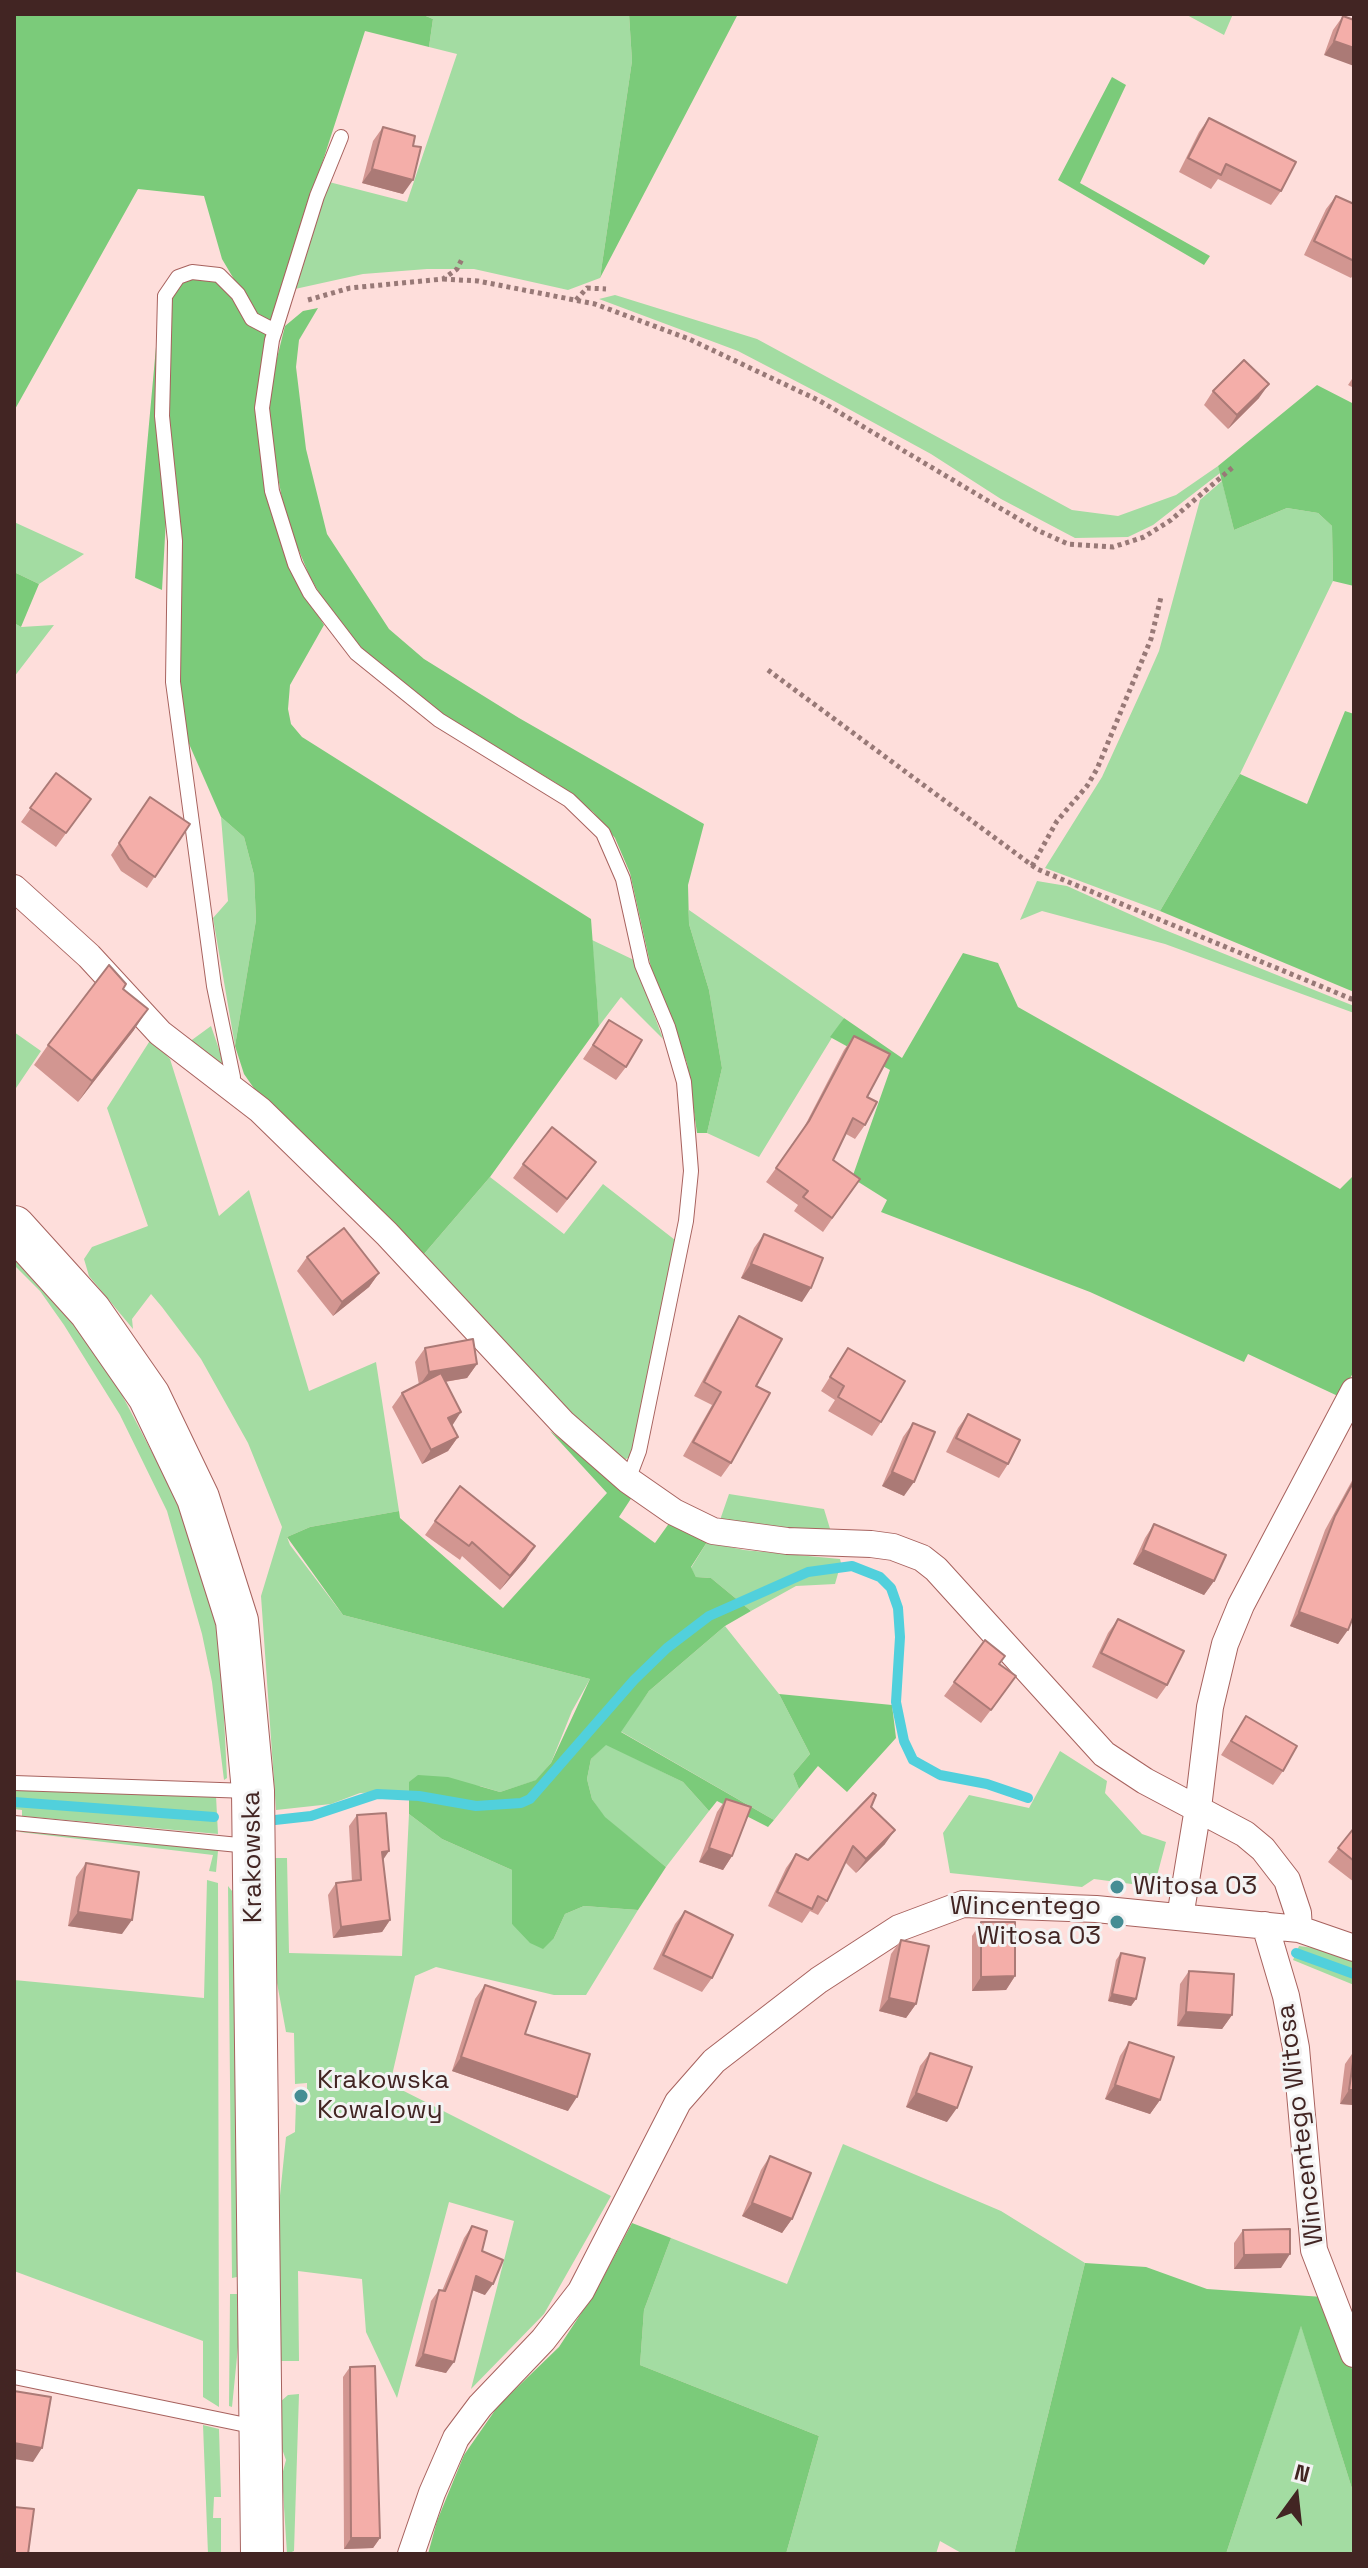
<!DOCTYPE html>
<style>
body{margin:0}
#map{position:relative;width:1368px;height:2568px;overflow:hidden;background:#fededb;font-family:"Space Grotesk",sans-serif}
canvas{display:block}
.frame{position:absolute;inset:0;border:16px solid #422523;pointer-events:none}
.north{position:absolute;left:1256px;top:2456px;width:80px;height:80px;-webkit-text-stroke:6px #f3f3f3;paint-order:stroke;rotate:15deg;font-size:22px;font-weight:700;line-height:32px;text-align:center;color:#422523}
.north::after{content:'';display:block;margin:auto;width:28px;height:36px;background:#422523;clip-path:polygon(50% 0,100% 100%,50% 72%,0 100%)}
</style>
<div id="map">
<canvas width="1368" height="2568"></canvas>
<div class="frame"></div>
<div class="north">N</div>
</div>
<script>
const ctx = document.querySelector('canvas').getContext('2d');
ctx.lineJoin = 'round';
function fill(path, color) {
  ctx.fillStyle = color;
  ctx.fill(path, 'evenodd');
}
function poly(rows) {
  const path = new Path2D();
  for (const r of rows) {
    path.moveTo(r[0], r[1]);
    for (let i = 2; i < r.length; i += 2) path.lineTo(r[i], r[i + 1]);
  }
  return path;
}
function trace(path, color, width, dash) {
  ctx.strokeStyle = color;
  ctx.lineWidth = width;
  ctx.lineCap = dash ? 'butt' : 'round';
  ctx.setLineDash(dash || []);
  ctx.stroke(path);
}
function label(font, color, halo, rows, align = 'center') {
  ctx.font = font + ' "Space Grotesk",sans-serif';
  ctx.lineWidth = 6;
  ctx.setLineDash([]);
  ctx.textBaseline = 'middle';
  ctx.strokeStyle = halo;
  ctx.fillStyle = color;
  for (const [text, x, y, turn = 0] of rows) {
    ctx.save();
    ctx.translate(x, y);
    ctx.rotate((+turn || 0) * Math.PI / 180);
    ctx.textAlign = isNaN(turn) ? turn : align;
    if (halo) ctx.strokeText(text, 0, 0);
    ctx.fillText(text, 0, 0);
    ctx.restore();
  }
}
fill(poly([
 [421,14,629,14,632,61,600,278,568,290,474,269,427,269,363,274,295,289,329,182,407,202,457,54,429,47,433,19],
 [1185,14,1233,14,1224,35],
 [615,295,757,339,1072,510,1118,516,1176,495,1218,466,1220,473,1153,525,1128,537,1075,538,1001,499,931,454,834,401,738,351,599,299],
 [1222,481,1234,530,1287,508,1318,513,1332,526,1333,581,1240,774,1160,911,1045,868,1102,777,1144,685,1159,651,1200,500],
 [14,522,84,554,39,584,14,572],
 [14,623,21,627,54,625,14,677],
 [221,817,244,837,254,875,256,920,235,1046,213,918,228,901],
 [1037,881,1067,886,1165,930,1354,1006,1354,1013,1165,944,1042,911,1020,920],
 [689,910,844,1018,759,1157,707,1133,722,1068,709,990,689,924],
 [592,940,634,960,663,1039,621,997,599,1026],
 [211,1026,221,1055,225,1074,185,1045],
 [14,1032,41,1051,14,1091],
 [151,1039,170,1059,219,1216,249,1190,309,1391,376,1362,399,1511,310,1527,287,1537,290,1545,343,1615,590,1679,572,1711,551,1763,537,1780,500,1792,480,1786,409,1782,409,1791,360,1793,331,1804,276,1810,261,1596,282,1527,248,1443,201,1359,162,1307,151,1294,132,1319,133,1329,89,1276,84,1259,92,1247,148,1226,107,1108],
 [490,1177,564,1234,603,1184,675,1240,633,1455,619,1463,418,1261],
 [14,1252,57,1298,108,1368,182,1510,211,1598,221,1656,227,1778,224,1780,212,1682,202,1634,167,1511,120,1415,64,1325,40,1291,14,1265],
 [729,1494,824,1509,831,1532,781,1531,720,1520],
 [707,1542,744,1550,840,1559,841,1563,835,1584,796,1586,751,1611,711,1578,696,1577,691,1568],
 [725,1626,779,1694,810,1754,793,1774,799,1789,774,1820,620,1731,649,1691],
 [606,1744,683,1782,709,1811,666,1867,604,1817,592,1799,587,1779,591,1759],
 [1060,1751,1107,1781,1105,1793,1142,1834,1166,1842,1154,1887,1094,1879,1082,1887,950,1873,943,1833,969,1795,1029,1808],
 [14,1787,216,1796,218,1834,22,1816,22,1810,14,1809],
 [409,1814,442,1839,512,1870,512,1924,554,1938,565,1914,584,1906,638,1910,586,1995,554,1995,436,1967,415,1976,390,2084,611,2196,544,2314,471,2389,514,2221,449,2202,397,2398,366,2332,362,2279,298,2271,299,2361,281,2361,278,2215,286,2137,295,2132,296,2102,307,2099,307,2083,295,2084,294,2033,286,2032,273,1961,275,1858,287,1858,289,1953,402,1956],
 [21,1826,205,1847,218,1851,216,1872,209,1871,213,1855,20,1832],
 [207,1880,218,1883,219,2407,203,2397,203,2341,14,2271,14,1980,204,1998],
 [228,1886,232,1891,237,2156,237,2277,232,2278],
 [1299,1946,1322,1949,1354,1960,1354,1985,1293,1960],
 [843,2144,1001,2211,1085,2263,1014,2554,963,2554,940,2541,936,2554,786,2554,819,2436,640,2365,644,2310,671,2238,787,2284],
 [230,2294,237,2294,239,2337,232,2407,229,2406],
 [1301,2325,1354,2495,1354,2554,1226,2554],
 [299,2394,294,2551,287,2554,282,2475,286,2460,281,2446,280,2402,288,2395],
 [203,2425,219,2429,221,2497,214,2497,213,2518,221,2518,221,2554,208,2554]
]), '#a3dca2');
fill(poly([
 [14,14,421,14,433,19,429,47,365,31,270,324,254,313,222,259,204,196,138,189,14,411],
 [629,14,738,14,600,278,632,61],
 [1112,77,1126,85,1080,183,1210,256,1204,265,1058,180],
 [193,278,216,280,269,333,259,387,296,580,324,625,290,685,288,709,291,724,302,737,591,919,599,1026,490,1177,418,1261,258,1094,244,1074,235,1046,256,920,254,875,244,837,221,817,186,737,181,702,168,410,170,294,183,280],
 [318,308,299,340,296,367,306,449,327,534,389,629,424,659,519,718,704,824,688,885,689,924,709,990,722,1068,707,1133,697,1133,687,1063,652,972,630,873,615,838,593,812,556,783,439,712,389,675,355,641,328,608,310,577,286,520,269,429,271,382,285,326,303,311],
 [156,347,166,519,162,590,135,578],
 [1317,385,1354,404,1354,586,1333,581,1332,526,1318,513,1287,508,1234,530,1218,466],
 [14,572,39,584,21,627,14,623],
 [1345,711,1354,714,1354,992,1160,911,1240,774,1307,804],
 [963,953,998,963,1018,1007,1340,1189,1354,1175,1354,1371,1340,1397,1248,1354,1244,1362,1090,1292,881,1212,887,1200,852,1178,890,1070,830,1037,844,1018,902,1058],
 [550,1431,634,1494,619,1517,655,1543,670,1522,707,1542,691,1567,696,1577,711,1578,751,1611,725,1626,649,1691,621,1732,774,1820,768,1827,717,1801,709,1811,683,1782,606,1745,591,1759,587,1779,592,1799,605,1817,666,1867,638,1910,584,1906,565,1914,554,1938,543,1949,530,1943,512,1924,512,1870,442,1839,409,1814,409,1782,418,1775,448,1777,500,1792,536,1780,551,1763,590,1679,343,1615,287,1537,310,1527,399,1511,400,1518,503,1608,607,1493],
 [779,1694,892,1705,896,1738,847,1792,818,1766,799,1789,793,1774,810,1754],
 [632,2223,671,2238,644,2310,640,2365,819,2436,786,2554,428,2554,437,2521,464,2455,498,2406,559,2347,597,2289],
 [1085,2263,1146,2267,1207,2289,1323,2297,1354,2374,1354,2495,1301,2326,1226,2554,1014,2554]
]), '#7bcb7a');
trace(poly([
 [14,1802,214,1817],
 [275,1820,311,1816,377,1794,419,1796,476,1806,521,1803,530,1799,634,1680,667,1648,709,1616,808,1572,852,1566,880,1577,891,1588,898,1608,900,1637,896,1702,904,1741,913,1760,940,1775,987,1784,1028,1798],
 [1296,1953,1354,1974]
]), '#51d0dc', 10);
const lane = poly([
 [341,137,317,196,272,340,262,408,272,491,295,564,310,593,356,653,439,720,569,800,603,833,623,879,642,965,668,1027,684,1082,691,1171,686,1221,639,1451,628,1480],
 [230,1088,233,1077,214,986,173,682,175,541,162,416,165,296,178,277,192,272,219,275,238,294,252,319,275,331],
 [14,1783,249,1791],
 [14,1823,249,1846],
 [14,2377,256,2427]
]);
const street = poly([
 [14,888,89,956,160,1033,260,1110,387,1234,563,1423,628,1480,674,1512,713,1531,787,1541,871,1544,893,1547,922,1558,936,1569,1104,1754,1145,1781,1245,1834,1263,1849,1287,1880,1298,1913,1299,1929],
 [1180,1917,1198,1808,1210,1707,1225,1644,1241,1605,1354,1391],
 [1265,1925,1286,1996,1296,2048,1314,2250,1354,2354],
 [411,2554,432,2493,456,2438,480,2406,543,2340,581,2291,678,2102,714,2061,819,1980,899,1928,963,1904,1096,1909,1299,1929,1354,1948]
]);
const primary = poly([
 [14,1227,90,1311,149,1396,198,1498,237,1621,253,1791,262,2554]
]);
trace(lane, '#a7625e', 16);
trace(street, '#a7625e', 28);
trace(primary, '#a7625e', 44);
trace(poly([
 [443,279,478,281,595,304,689,339,820,401,1037,530,1068,544,1113,547,1144,537,1171,520,1233,467],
 [308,300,350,288,443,279,457,269,463,257],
 [576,300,587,288,606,289],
 [768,670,1037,869,1354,1000],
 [1032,866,1057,821,1087,786,1097,769,1151,639,1161,597]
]), '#987977', 5, [4, 4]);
trace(lane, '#fff', 14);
trace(street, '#fff', 26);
trace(primary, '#fff', 42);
fill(poly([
 [1343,16,1354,20,1324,55,1333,30],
 [1209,118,1281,191,1271,205,1218,179,1211,189,1179,172,1199,132],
 [383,127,413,146,403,194,362,183,373,141],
 [1336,196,1354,204,1354,274,1351,278,1304,255,1326,209],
 [1354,376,1354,388,1348,385],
 [1213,391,1259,398,1228,429,1204,405],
 [56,773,91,799,56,847,21,822],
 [150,797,190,824,147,888,121,871,111,855],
 [123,989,134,1030,78,1102,34,1065,48,1045],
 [609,1020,626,1067,616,1080,583,1059],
 [854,1036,867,1097,865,1125,855,1139,846,1134,833,1160,860,1179,823,1232,794,1211,798,1205,766,1182,800,1135,844,1050],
 [523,1164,587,1175,557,1213,513,1178],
 [764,1234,802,1302,741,1278,754,1248],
 [307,1257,379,1273,369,1287,333,1316,297,1271],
 [739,1316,756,1386,731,1463,721,1477,683,1456,712,1405,694,1396,730,1330],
 [425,1348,477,1364,467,1378,445,1382,452,1426,458,1437,448,1451,422,1464,392,1407,402,1393,419,1385,415,1362],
 [848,1348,881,1422,872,1436,828,1411,835,1400,821,1391],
 [968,1414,1008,1464,999,1478,946,1452,958,1428],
 [913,1423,904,1496,882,1486,903,1437],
 [1354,1477,1354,1615,1338,1644,1290,1626,1325,1530],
 [460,1486,526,1560,500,1590,462,1556,460,1560,425,1535],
 [1154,1524,1214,1581,1204,1595,1133,1564,1145,1538],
 [1118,1619,1167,1685,1157,1699,1092,1667,1108,1633],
 [985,1640,999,1664,1006,1690,981,1723,944,1696],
 [1246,1716,1283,1771,1273,1785,1221,1755],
 [726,1799,732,1856,723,1870,699,1862,717,1812],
 [871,1807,885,1844,856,1873,845,1862,827,1901,818,1915,810,1911,802,1923,768,1906,786,1868,796,1854,808,1860],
 [357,1815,383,1860,390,1920,382,1932,333,1938,328,1895,336,1883,352,1882,349,1826],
 [1354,1828,1354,1882,1328,1862],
 [86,1863,122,1934,68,1926,76,1877],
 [685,1911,712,1978,702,1992,653,1969,675,1924],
 [981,1922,1015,1976,1006,1990,972,1991,972,1936],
 [901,1940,916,2004,906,2018,879,2011,891,1954],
 [1121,1953,1136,1999,1131,2006,1108,2001,1116,1960],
 [1189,1971,1232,2015,1222,2029,1177,2026,1180,1984],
 [485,1985,525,2034,568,2111,452,2071,475,1999],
 [1129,2042,1160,2100,1150,2114,1105,2099,1120,2056],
 [1354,2051,1354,2105,1340,2104,1345,2064],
 [930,2053,947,2122,906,2107,920,2066],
 [770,2156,792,2219,782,2233,742,2216,761,2170],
 [472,2226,482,2251,485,2295,472,2290,446,2373,415,2366,431,2301,439,2290,442,2291,464,2238],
 [1243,2230,1281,2268,1234,2269,1234,2243],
 [350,2367,380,2538,373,2548,344,2549,343,2377]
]), '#d29691');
fill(poly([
 [1334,41,1354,48,1354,66,1324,55],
 [372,169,413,180,403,194,362,183],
 [1269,384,1259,398,1228,429,1237,415],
 [148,1009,134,1030,78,1102,92,1081],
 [751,1264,811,1288,802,1302,741,1278],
 [379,1273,369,1287,333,1316,342,1302],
 [477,1364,467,1378,419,1386,429,1372],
 [461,1412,452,1426,448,1418],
 [458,1437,448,1451,422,1464,431,1450],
 [892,1472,914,1482,904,1496,882,1486],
 [535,1546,526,1560,500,1590,510,1576],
 [1143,1550,1214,1581,1204,1595,1133,1564],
 [1299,1612,1348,1630,1338,1644,1290,1626],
 [895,1830,885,1844,856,1873,866,1859],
 [709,1848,732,1856,723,1870,699,1862],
 [389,1851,381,1863,382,1852],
 [78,1912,132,1920,122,1934,68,1926],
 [390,1920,382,1932,333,1938,341,1927],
 [1015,1976,1006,1990,972,1991,981,1977],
 [1112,1994,1136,1999,1131,2006,1108,2001],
 [889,1998,916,2004,906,2018,879,2011],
 [1186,2012,1232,2015,1222,2029,1177,2026],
 [461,2057,577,2097,568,2111,452,2071],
 [1115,2085,1160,2100,1150,2114,1105,2099],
 [1349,2090,1354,2090,1354,2105,1340,2104],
 [916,2093,957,2108,947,2122,906,2107],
 [752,2203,792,2219,782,2233,742,2216],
 [1290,2254,1281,2268,1234,2269,1244,2255],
 [476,2276,493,2284,485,2295,467,2288],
 [423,2354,454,2362,446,2373,415,2366],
 [14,2443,42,2448,33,2462,14,2459],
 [351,2538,380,2538,373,2548,344,2549]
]), '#ab7a76');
const building = poly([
 [1343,16,1354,20,1354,48,1334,41,1343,16],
 [1209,118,1296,162,1281,191,1226,164,1221,175,1188,158,1209,118],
 [383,127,415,136,413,146,421,147,413,180,372,169,383,127],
 [1336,196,1354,204,1354,261,1314,241,1336,196],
 [1244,360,1269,384,1237,415,1213,391,1244,360],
 [56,773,91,799,66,833,30,808,56,773],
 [150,797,190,824,155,877,129,859,119,843,150,797],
 [109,965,126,984,123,989,148,1009,92,1081,48,1045,109,965],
 [609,1020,642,1040,626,1067,593,1045,609,1020],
 [854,1036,890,1054,867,1097,877,1102,865,1125,853,1118,833,1160,860,1179,832,1218,803,1197,808,1191,776,1168,809,1121,854,1036],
 [552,1127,596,1162,567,1199,523,1164,552,1127],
 [344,1228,379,1273,342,1302,307,1257,344,1228],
 [764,1234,823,1258,811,1288,751,1264,764,1234],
 [739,1316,782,1339,756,1386,770,1393,731,1463,693,1442,721,1392,704,1382,739,1316],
 [473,1339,477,1364,429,1372,425,1348,473,1339],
 [848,1348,905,1381,881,1422,838,1397,844,1386,830,1377,848,1348],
 [441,1373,461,1412,448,1418,458,1437,431,1450,402,1393,441,1373],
 [968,1414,1020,1440,1008,1464,956,1438,968,1414],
 [913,1423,935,1432,914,1482,892,1472,913,1423],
 [1354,1481,1354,1615,1348,1630,1299,1612,1335,1516,1354,1481],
 [460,1486,535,1546,510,1576,472,1542,469,1546,435,1521,460,1486],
 [1154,1524,1226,1555,1214,1581,1143,1550,1154,1524],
 [1118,1619,1184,1651,1167,1685,1101,1653,1118,1619],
 [985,1640,1005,1656,999,1664,1016,1676,991,1710,954,1682,985,1640],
 [1246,1716,1297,1746,1283,1771,1231,1741,1246,1716],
 [873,1793,876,1795,871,1807,895,1830,866,1859,853,1846,827,1901,818,1896,812,1909,777,1892,796,1854,808,1860,873,1793],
 [726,1799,751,1807,732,1856,709,1848,726,1799],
 [386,1813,389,1851,382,1852,390,1920,341,1927,336,1883,361,1880,357,1815,386,1813],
 [1354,1828,1354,1861,1338,1848,1354,1828],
 [86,1863,139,1872,132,1920,78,1912,86,1863],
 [685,1911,733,1935,712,1978,663,1955,685,1911],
 [981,1922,1015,1922,1015,1976,981,1977,981,1922],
 [901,1940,929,1946,916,2004,889,1998,901,1940],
 [1121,1953,1145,1958,1136,1999,1112,1994,1121,1953],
 [1189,1971,1234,1974,1232,2015,1186,2012,1189,1971],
 [485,1985,536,2002,525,2034,590,2054,577,2097,461,2057,485,1985],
 [1129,2042,1174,2057,1160,2100,1115,2085,1129,2042],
 [930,2053,972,2067,957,2108,916,2093,930,2053],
 [1354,2055,1354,2090,1349,2090,1354,2055],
 [770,2156,811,2173,792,2219,752,2203,770,2156],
 [472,2226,487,2231,482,2251,503,2260,493,2284,476,2276,454,2362,423,2354,439,2290,445,2291,472,2226],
 [1290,2229,1290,2254,1244,2255,1243,2230,1290,2229],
 [375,2366,380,2538,351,2538,350,2367,375,2366],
 [14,2391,51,2397,42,2448,14,2443,14,2391],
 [14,2507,34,2509,28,2554,14,2554,14,2507]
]);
fill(building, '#f4aea9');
trace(building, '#ab7a76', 2);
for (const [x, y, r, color] of [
 [1117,1887,8,"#458d94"],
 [1117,1922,8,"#458d94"],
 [301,2096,8,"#458d94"]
]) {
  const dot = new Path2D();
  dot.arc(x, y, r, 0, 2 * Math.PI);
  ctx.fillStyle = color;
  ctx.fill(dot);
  trace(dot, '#f3f3f3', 3);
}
label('26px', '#422523', '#f3f3f3', [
 ["Krakowska",253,1857,-91],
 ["Wincentego Witosa",1301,2125,-97]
]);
label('26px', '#422523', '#f3f3f3', [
 ["Witosa 03",1133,1887],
 ["Wincentego",1101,1907,"right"],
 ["Witosa 03",1101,1937,"right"],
 ["Krakowska",317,2081],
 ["Kowalowy",317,2111]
], 'left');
</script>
